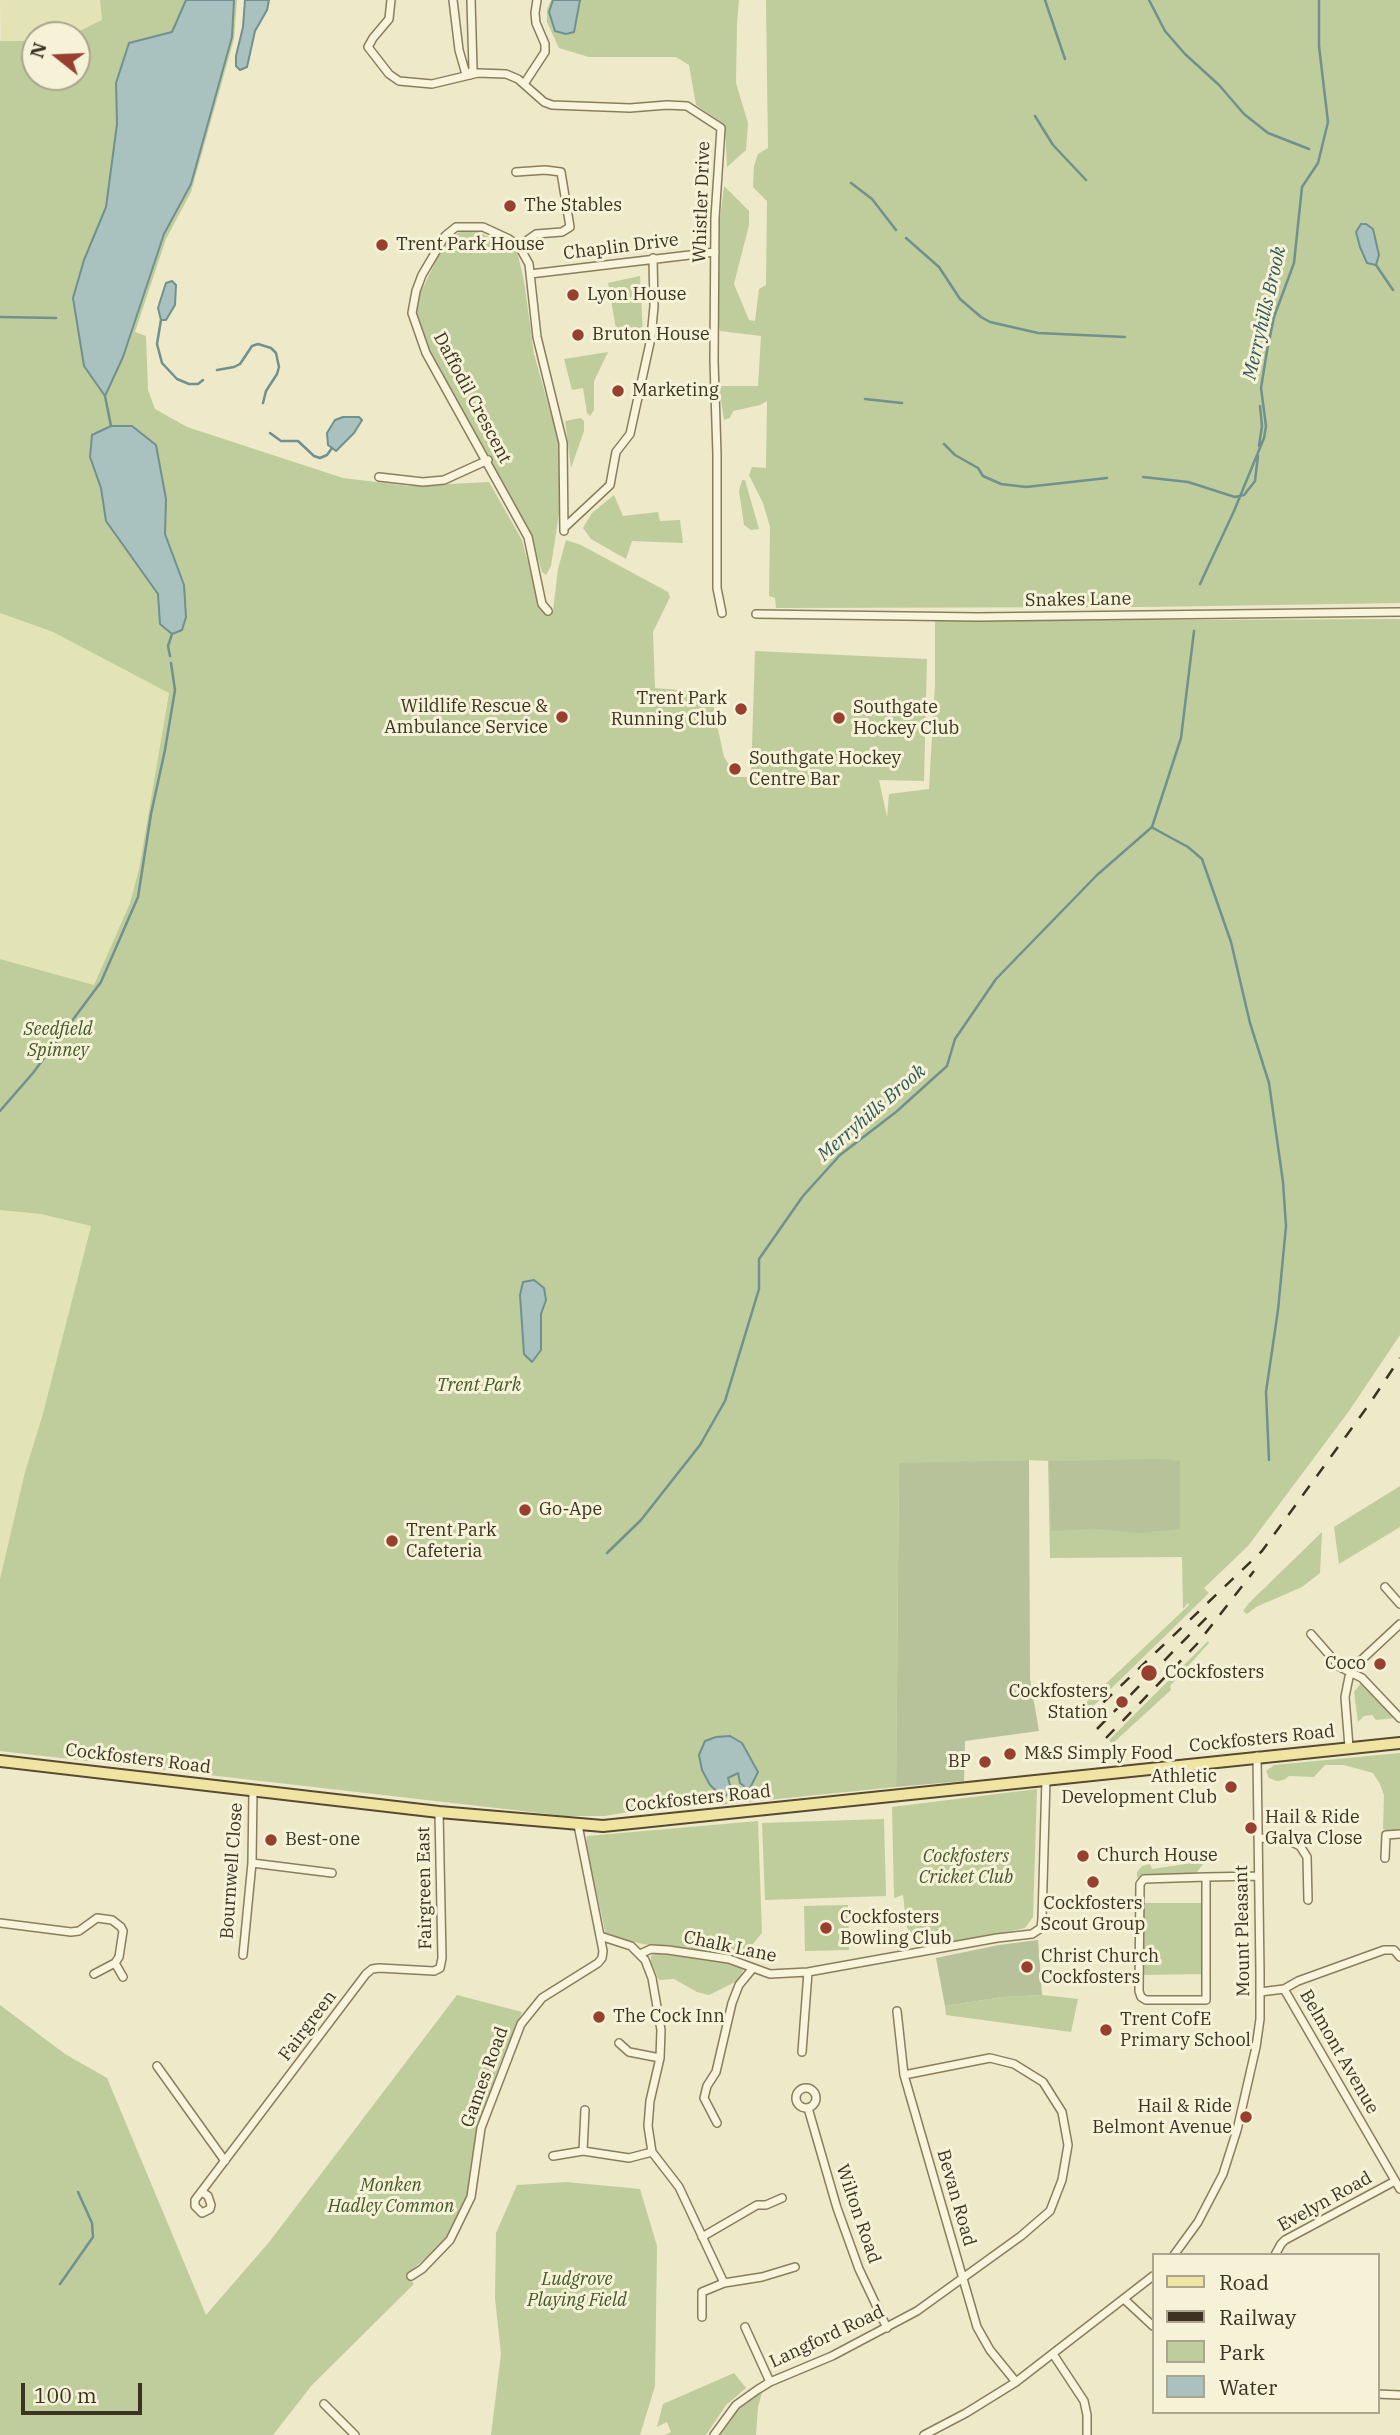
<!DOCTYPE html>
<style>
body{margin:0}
#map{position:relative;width:1400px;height:2435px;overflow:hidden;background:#eee9c9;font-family:"IBM Plex Serif",serif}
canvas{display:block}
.legend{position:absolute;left:1152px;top:2253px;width:228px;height:161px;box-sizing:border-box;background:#f5f2d8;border:2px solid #aba58f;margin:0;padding:9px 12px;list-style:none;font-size:21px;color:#3b3221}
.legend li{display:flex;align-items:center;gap:14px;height:35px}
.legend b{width:35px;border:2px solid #aba58f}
.north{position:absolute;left:21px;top:21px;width:70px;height:70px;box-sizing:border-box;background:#f5f2d8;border:2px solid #aba58f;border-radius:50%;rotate:288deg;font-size:19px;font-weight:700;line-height:28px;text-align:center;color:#3b3221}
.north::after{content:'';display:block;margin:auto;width:24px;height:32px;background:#98402f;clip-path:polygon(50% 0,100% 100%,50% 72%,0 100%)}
.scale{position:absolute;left:21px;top:2383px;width:121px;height:32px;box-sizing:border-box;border:4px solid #3b3221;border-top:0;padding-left:9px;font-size:21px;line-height:24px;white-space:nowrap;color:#3b3221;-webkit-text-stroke:5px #f5f2d8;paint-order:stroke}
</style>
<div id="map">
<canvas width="1400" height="2435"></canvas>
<ul class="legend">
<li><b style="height:9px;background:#efe4a2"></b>Road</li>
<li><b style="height:9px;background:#3b3221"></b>Railway</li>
<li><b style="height:19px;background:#bfcc9c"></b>Park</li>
<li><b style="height:19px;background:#a9c2bf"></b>Water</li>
</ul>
<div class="north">N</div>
<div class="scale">100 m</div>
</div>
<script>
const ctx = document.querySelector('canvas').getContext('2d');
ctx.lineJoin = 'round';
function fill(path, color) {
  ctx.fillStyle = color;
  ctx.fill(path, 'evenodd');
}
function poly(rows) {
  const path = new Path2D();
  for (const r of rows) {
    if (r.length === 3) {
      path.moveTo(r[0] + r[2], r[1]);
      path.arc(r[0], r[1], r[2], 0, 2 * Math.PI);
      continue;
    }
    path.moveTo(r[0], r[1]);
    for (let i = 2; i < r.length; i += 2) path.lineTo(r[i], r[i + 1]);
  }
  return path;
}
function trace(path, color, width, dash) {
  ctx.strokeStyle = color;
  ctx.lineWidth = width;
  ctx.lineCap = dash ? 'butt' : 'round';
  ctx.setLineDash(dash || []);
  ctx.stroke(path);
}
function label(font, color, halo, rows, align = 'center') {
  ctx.font = font + ' "IBM Plex Serif",serif';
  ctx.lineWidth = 6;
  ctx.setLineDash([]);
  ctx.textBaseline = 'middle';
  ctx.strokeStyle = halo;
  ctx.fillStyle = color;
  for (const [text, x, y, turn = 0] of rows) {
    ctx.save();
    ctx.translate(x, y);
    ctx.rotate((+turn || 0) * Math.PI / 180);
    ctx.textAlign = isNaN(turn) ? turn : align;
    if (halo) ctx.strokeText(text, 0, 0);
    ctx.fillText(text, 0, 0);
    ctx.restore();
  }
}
fill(poly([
 [0,0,100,0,102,20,73,35,35,35,35,41,1,42],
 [0,613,53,632,169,692,139,869,130,903,94,985,0,959],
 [0,1210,41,1214,91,1225,42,1417,25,1472,0,1579]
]), '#e3e4b6');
fill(poly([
 [100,0,237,0,234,39,191,192,166,239,135,332,146,336,148,390,155,409,187,427,343,478,409,486,489,482,522,540,540,607,553,611,558,569,566,540,581,545,668,592,670,597,653,632,655,688,714,693,714,725,718,729,724,757,737,777,751,777,755,651,927,659,924,781,879,780,887,817,889,794,929,789,935,685,935,621,1400,619,1400,1335,1349,1411,1248,1546,1204,1588,1209,1593,1082,1717,1077,1711,1189,1605,1188,1603,1183,1609,1182,1557,1050,1558,1048,1461,1029,1460,899,1464,896,1787,718,1805,704,1799,605,1816,566,1816,0,1751,0,1579,25,1472,42,1417,91,1226,41,1214,0,1210,0,959,94,985,130,903,139,869,169,693,53,632,0,613,0,41,35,41,35,77,77,77,77,35,71,35,102,20],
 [551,0,739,0,737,24,736,83,748,123,746,150,727,167,725,125,696,105,689,65,676,57,589,57,559,48,547,22,547,10],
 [766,0,1400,0,1400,603,1146,607,776,608,775,598,769,596,770,527,763,503,749,475,752,467,766,468,767,401,760,405,733,411,730,418,724,420,719,386,758,386,761,336,720,331,718,322,720,219,724,186,749,211,749,225,734,284,749,320,755,321,759,289,766,285,767,201,753,187,754,166,758,154,768,148],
 [460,232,479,232,517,251,524,281,534,354,559,443,560,507,551,566,546,575,542,572,530,534,426,346,415,316,417,300,447,238],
 [640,276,643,334,618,340,608,283],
 [608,352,594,381,594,410,590,416,587,413,583,388,572,390,564,359],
 [581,418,584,421,584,431,571,468,565,421],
 [742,480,745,480,759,529,751,530,744,525,739,491],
 [614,495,623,516,658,512,660,521,680,520,683,543,632,541,626,559,591,539,583,528,592,513],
 [1400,1486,1400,1527,1339,1564,1334,1527],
 [1322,1532,1320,1573,1302,1587,1256,1607,1247,1614,1243,1611,1249,1603],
 [1208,1641,1209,1643,1170,1686,1171,1690,1112,1744,1109,1740],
 [1361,1683,1366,1686,1396,1718,1376,1720,1372,1715,1364,1716,1358,1722,1354,1692],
 [1400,1753,1400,1831,1390,1832,1383,1829,1384,1795,1380,1784,1373,1773,1344,1765,1325,1765,1314,1777,1289,1776,1284,1780,1277,1781,1269,1778,1266,1771,1274,1765],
 [1037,1789,1033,1917,1025,1928,927,1950,907,1928,903,1895,894,1898,892,1807],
 [884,1819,886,1896,765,1900,762,1823],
 [758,1821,762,1933,741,1958,643,1944,606,1935,586,1847,587,1836],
 [1202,1858,1203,1864,1194,1876,1140,1879,1137,1877,1137,1872,1142,1866,1150,1864,1152,1869,1199,1862],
 [1143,1903,1202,1903,1202,1974,1144,1975],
 [848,1905,849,1950,805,1951,804,1906],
 [656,1953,729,1962,744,1968,739,1980,709,1995,697,1992,674,1979,659,1980,651,1962,651,1956],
 [457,1995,522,2012,499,2066,478,2127,467,2199,448,2239,407,2274,414,2284,312,2385,273,2435,0,2435,0,2005,65,2054,107,2078,206,2315,270,2241],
 [1042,1995,1078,1999,1071,2032,946,2015,945,2006,1003,1997],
 [566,2182,640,2189,657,2246,655,2386,640,2435,491,2435,501,2354,495,2298,496,2233,517,2185],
 [734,2373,746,2388,726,2405,706,2435,665,2435,671,2432,667,2422,657,2427,663,2404],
 [762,2393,758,2407,756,2435,719,2435,738,2409,750,2399]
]), '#bfcc9c');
fill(poly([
 [1162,1459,1180,1461,1180,1529,1141,1533,1094,1529,1051,1531,1049,1461],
 [1029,1460,1030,1679,1039,1731,965,1741,964,1781,896,1787,899,1463],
 [1038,1940,1042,1995,1003,1997,945,2006,936,1958,999,1945]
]), '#b7c29b');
const water = poly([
 [186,0,234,0,232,37,191,184,164,234,123,357,105,396,84,366,73,298,84,260,106,207,117,124,116,83,129,43,172,32,186,0],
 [245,0,269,0,267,10,255,31,247,67,240,70,236,66,236,56,243,27,245,0],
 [553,0,580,0,574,32,566,34,555,31,549,12,553,0],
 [1361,224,1366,224,1373,229,1379,255,1376,265,1367,263,1360,247,1356,232,1361,224],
 [172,281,176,285,175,305,166,320,161,320,158,308,164,289,166,283,172,281],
 [343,417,359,417,362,420,354,433,336,451,328,445,327,433,335,420,343,417],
 [111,426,132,426,156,445,166,499,165,534,184,585,186,617,182,630,172,634,160,624,158,594,106,521,101,488,90,457,92,435,111,426],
 [534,1280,544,1288,546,1300,541,1314,541,1350,532,1362,524,1354,520,1295,523,1282,534,1280],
 [730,1736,742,1743,758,1772,749,1790,740,1783,738,1773,728,1778,732,1792,723,1797,710,1785,702,1770,699,1755,705,1741,716,1737,730,1736]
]);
fill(water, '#a9c2bf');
trace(water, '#70918e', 2);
trace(poly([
 [1045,0,1065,59],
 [1149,0,1165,31,1185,54,1219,85,1244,114,1268,133,1309,149],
 [1035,116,1053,145,1086,180],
 [851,183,872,199,896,230],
 [906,238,939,267,960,299,981,317,990,322,1038,333,1125,337],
 [1376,265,1393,290],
 [0,317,56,318],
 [161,320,157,344,162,363,177,379,189,384,198,384,203,380],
 [217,370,234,367,240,364,252,346,258,344,271,348,276,353,279,367,277,374,266,391,263,403],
 [105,396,111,426],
 [865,399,902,403],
 [270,433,281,441,298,441,314,456,320,458,327,455,332,448],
 [944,444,955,455,978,468,983,476,1001,484,1026,487,1107,478],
 [1259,446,1262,426,1260,406],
 [1143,477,1188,482,1235,497,1244,495,1255,481,1258,456],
 [1200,584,1234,511,1264,438,1266,426,1261,388,1267,351,1274,317,1294,263,1302,187,1318,163,1328,122,1319,46,1319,0],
 [170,656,168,646,172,634],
 [1153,828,1188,847,1202,859,1231,942,1250,1023,1269,1083,1283,1182,1286,1226,1278,1310,1266,1392,1269,1460],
 [0,1111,33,1073,101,982,138,897,151,814,165,750,175,690,171,663],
 [607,1553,641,1520,700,1445,725,1401,759,1289,759,1259,803,1196,840,1155,896,1112,947,1066,955,1039,996,979,1097,875,1152,827,1181,738,1194,631],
 [60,2284,93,2237,92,2223,78,2192]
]), '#70918e', 2.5);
const street = poly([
 [391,0,389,19,373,38,368,47,389,74,399,81,432,84,478,73,506,74,518,79,544,102,552,105,630,108,667,105,687,106,721,128,715,218,714,361,717,454,717,588,722,613],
 [453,0,459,50,465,71,470,75],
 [470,75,473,69,471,0],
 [524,84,545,52,545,44,536,23,535,13,537,0],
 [516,172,545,170,561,172,570,227,562,232,536,234,519,246],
 [530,274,715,252],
 [379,477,423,482,444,480,488,460],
 [565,527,610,485,616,452,630,434,651,338,654,306,653,258],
 [548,611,542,604,528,537,426,353,412,313,416,291,422,275,445,236,456,227,483,227,509,239,519,246,529,264,537,337,563,443,564,531],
 [756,614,978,617,1400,612],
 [1385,1587,1400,1604],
 [1311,1634,1340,1667,1362,1678,1400,1718],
 [1349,1747,1345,1697,1349,1677,1356,1665,1400,1624],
 [1258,1838,1286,1839,1300,1846,1307,1857,1308,1900],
 [1385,1858,1386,1835,1400,1834],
 [252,1863,332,1873],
 [1206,1877,1206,2000,1146,2000,1141,1997,1139,1991,1140,1884,1144,1879,1206,1877],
 [1206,1877,1258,1876],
 [0,1923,71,1932,79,1931,97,1918,112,1920,121,1927,123,1931,119,1957,115,1963,94,1974],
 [600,1936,631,1946,645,1960,652,1978,661,2030,660,2058,650,2101,648,2126,652,2152,679,2187,724,2283],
 [640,1954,651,1949,668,1950,729,1959,770,1974,808,1972,997,1938,1032,1934,1041,1928,1042,1919,1046,1779],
 [243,1955,252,1863,253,1790],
 [115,1963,123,1977],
 [1284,1989,1298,1981,1384,1950,1394,1950,1400,1957],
 [1260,1992,1284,1989,1400,2189],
 [897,2011,904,2075,977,2327,990,2350,1016,2382],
 [619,2043,629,2052,660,2058],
 [802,2052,808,1972],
 [157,2066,225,2161],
 [806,2098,10],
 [808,2108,837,2208,859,2269,887,2328],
 [717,2123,704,2098,707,2086,716,2072,732,2003,739,1985,753,1968],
 [583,2151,585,2110],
 [553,2156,583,2151,629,2158,652,2152],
 [202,2192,208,2196,211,2205,210,2209,202,2213,195,2206,195,2200,366,1974,372,1969,379,1968,434,1971,440,1968,442,1958,439,1812],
 [702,2237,757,2205,766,2205,782,2198],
 [1174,2255,1198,2222,1223,2174,1237,2130,1256,2047,1260,2019,1260,1972,1257,1756],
 [1275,2255,1281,2244,1285,2240,1395,2181],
 [411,2276,422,2269,450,2240,471,2197,481,2128,521,2024,542,1998,598,1963,602,1958,603,1951,578,1825],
 [1125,2300,1153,2326],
 [702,2317,702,2292,724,2283,762,2277,795,2267],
 [745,2327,770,2382],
 [1053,2354,1084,2401,1087,2415,1087,2435],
 [1377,2394,1400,2395],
 [324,2404,355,2435],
 [714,2435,736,2405,757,2390,770,2382,832,2356,917,2311,1021,2236,1050,2211,1062,2180,1068,2145,1062,2112,1043,2082,1014,2064,990,2058,904,2075],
 [924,2435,966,2413,1016,2382,1153,2276]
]);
const primary = poly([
 [0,1761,439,1812,603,1826,1400,1743]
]);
trace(street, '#8a7d5e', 10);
trace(primary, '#584a31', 14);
trace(street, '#f9f5dc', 7);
trace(primary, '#efe4a2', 10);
trace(poly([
 [1086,1719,1262,1551,1368,1406,1400,1358],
 [1097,1729,1213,1611],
 [1106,1738,1197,1644,1254,1571]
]), '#3b3221', 2.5, [12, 12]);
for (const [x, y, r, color] of [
 [510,206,7,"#98402f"],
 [382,245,7,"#98402f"],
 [573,295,7,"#98402f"],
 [578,335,7,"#98402f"],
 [618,391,7,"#98402f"],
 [741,709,7,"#98402f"],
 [562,717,7,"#98402f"],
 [839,718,7,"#98402f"],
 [735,769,7,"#98402f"],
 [525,1510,7,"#98402f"],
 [392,1541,7,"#98402f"],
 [1380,1664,7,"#98402f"],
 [1149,1673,9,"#98402f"],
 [1122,1702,7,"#98402f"],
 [1010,1754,7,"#98402f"],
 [985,1762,7,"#98402f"],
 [1231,1787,7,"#98402f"],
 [1251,1828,7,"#98402f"],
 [271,1840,7,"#98402f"],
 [1083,1856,7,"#98402f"],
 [1093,1882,7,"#98402f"],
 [826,1928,7,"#98402f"],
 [1027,1967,7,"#98402f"],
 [599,2017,7,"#98402f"],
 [1106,2030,7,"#98402f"],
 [1246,2117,7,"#98402f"]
]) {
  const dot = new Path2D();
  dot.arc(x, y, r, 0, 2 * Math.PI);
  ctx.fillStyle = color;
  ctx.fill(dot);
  trace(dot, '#f5f2d8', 2.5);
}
label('18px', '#3b3221', '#f5f2d8', [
 ["Whistler Drive",702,202,-88],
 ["Chaplin Drive",621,247,-7],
 ["Daffodil Crescent",472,398,62],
 ["Snakes Lane",1078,600,-1],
 ["Cockfosters Road",1262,1739,-6],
 ["Cockfosters Road",138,1759,7],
 ["Cockfosters Road",698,1799,-6],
 ["Bournwell Close",232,1871,-86],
 ["Fairgreen East",425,1888,-91],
 ["Mount Pleasant",1243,1931,-91],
 ["Chalk Lane",730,1947,12],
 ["Fairgreen",308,2026,-53],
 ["Belmont Avenue",1339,2052,60],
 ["Games Road",485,2077,-70],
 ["Bevan Road",956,2198,74],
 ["Evelyn Road",1325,2202,-29],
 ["Wilton Road",858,2214,71],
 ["Langford Road",827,2337,-25]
]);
label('18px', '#3b3221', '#f5f2d8', [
 ["The Stables",524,206],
 ["Trent Park House",396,245],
 ["Lyon House",587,295],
 ["Bruton House",592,335],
 ["Marketing",632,391],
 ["Trent Park",727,699,"right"],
 ["Running Club",727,720,"right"],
 ["Wildlife Rescue &",548,707,"right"],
 ["Ambulance Service",548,728,"right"],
 ["Southgate",853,708],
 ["Hockey Club",853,729],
 ["Southgate Hockey",749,759],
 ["Centre Bar",749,780],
 ["Go-Ape",539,1510],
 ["Trent Park",406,1531],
 ["Cafeteria",406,1552],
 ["Coco",1366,1664,"right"],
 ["Cockfosters",1165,1673],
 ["Cockfosters",1108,1692,"right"],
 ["Station",1108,1713,"right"],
 ["M&S Simply Food",1024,1754],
 ["BP",971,1762,"right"],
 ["Athletic",1217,1777,"right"],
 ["Development Club",1217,1798,"right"],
 ["Hail & Ride",1265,1818],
 ["Galva Close",1265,1839],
 ["Best-one",285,1840],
 ["Church House",1097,1856],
 ["Cockfosters",1093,1904,"center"],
 ["Scout Group",1093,1925,"center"],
 ["Cockfosters",840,1918],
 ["Bowling Club",840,1939],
 ["Christ Church",1041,1957],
 ["Cockfosters",1041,1978],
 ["The Cock Inn",613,2017],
 ["Trent CofE",1120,2020],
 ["Primary School",1120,2041],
 ["Hail & Ride",1232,2107,"right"],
 ["Belmont Avenue",1232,2128,"right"]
], 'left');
label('italic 18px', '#435728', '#f5f2d8', [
 ["Seedfield",58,1030],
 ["Spinney",58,1051],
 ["Trent Park",479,1386],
 ["Cockfosters",966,1857],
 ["Cricket Club",966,1878],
 ["Monken",391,2186],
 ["Hadley Common",391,2207],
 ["Ludgrove",577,2280],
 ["Playing Field",577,2301]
]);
label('italic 19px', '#30565a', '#f5f2d8', [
 ["Merryhills Brook",1265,313,-77],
 ["Merryhills Brook",872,1113,-41]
]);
</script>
